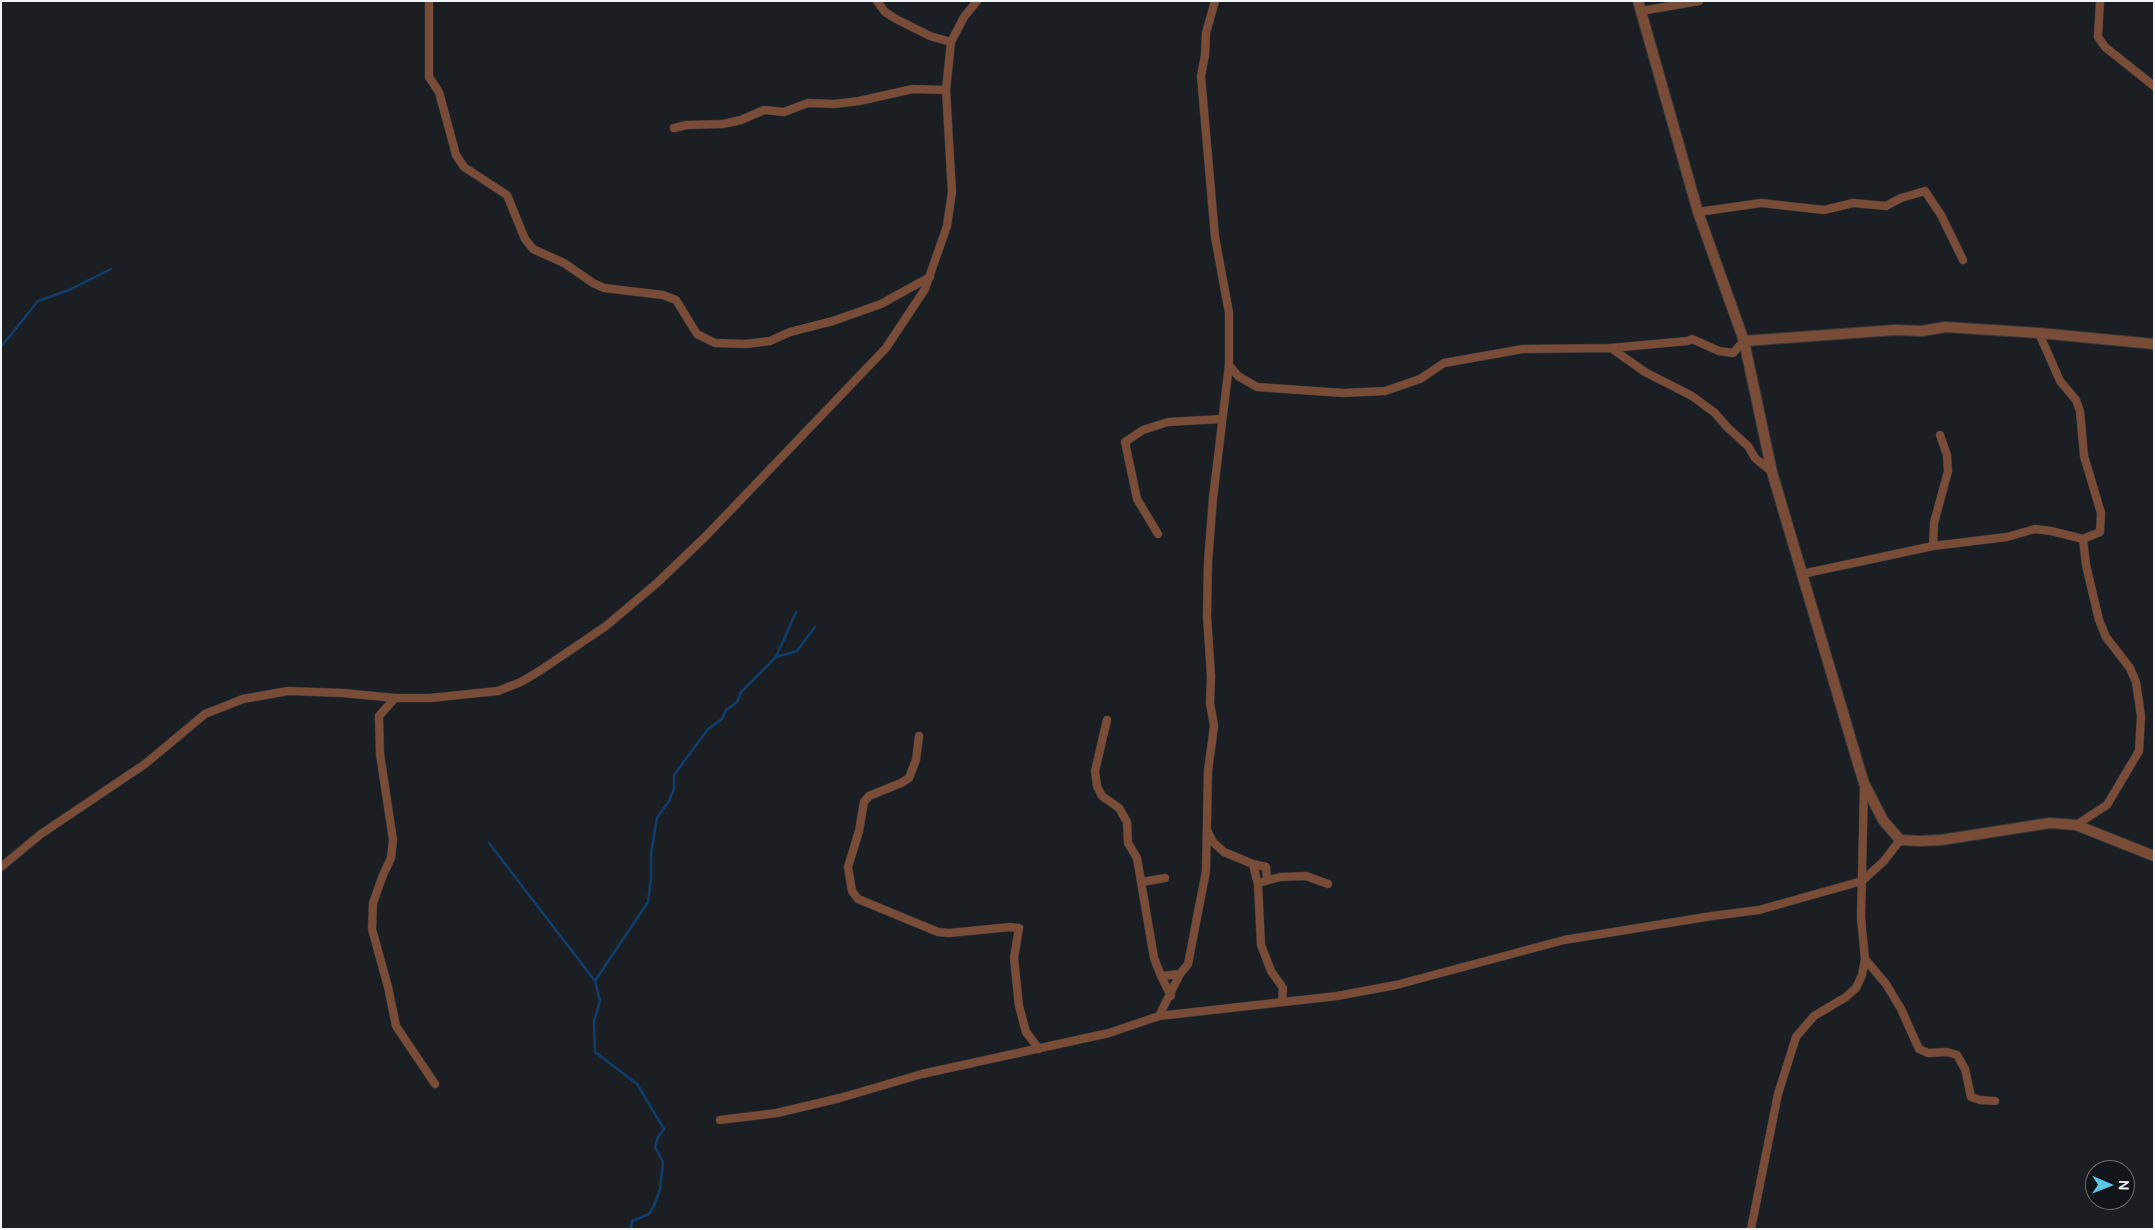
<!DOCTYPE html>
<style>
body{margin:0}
#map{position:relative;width:2155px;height:1230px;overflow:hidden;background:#1b1e22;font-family:"DM Sans",sans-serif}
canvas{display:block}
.frame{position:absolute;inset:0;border:2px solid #f2f5f7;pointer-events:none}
.north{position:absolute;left:2085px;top:1160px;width:50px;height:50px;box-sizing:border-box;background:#121519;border:1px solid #6c6f72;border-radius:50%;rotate:91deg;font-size:14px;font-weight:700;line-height:20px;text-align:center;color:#f2f5f7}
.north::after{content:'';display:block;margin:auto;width:18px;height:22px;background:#5cc7e7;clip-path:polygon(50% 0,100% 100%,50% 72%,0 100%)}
</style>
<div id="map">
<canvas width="2155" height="1230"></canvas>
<div class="frame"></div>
<div class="north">N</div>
</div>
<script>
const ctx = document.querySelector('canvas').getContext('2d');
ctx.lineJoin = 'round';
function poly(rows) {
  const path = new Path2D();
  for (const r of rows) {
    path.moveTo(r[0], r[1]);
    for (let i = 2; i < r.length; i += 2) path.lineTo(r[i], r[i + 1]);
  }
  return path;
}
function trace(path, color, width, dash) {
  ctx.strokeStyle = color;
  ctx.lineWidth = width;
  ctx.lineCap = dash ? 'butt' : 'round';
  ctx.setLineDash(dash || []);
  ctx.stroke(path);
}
trace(poly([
 [1,347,38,301,69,290,111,269],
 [776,657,797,651,815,627],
 [489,843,595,981,600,1001,594,1021,595,1052,637,1084,664,1129,658,1137,655,1147,663,1162,660,1189,654,1206,649,1214,632,1221,631,1229],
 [595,981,648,902,651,879,651,854,657,818,669,801,674,789,674,775,708,729,722,719,726,710,737,702,741,692,776,657,796,612]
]), '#103e6c', 2.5);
const minor = poly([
 [429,1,429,77,439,92,456,155,464,167,507,195,525,239,533,249,564,263,593,283,604,288,663,295,676,300,697,334,715,343,746,344,770,341,790,332,833,321,881,304,930,277],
 [877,1,885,12,896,19,930,36,951,42],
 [1215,1,1206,33,1205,55,1201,76,1215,237,1229,313,1229,365,1238,376,1257,387,1343,393,1385,391,1420,379,1444,363,1523,349,1611,348,1688,341,1692,339,1719,351,1733,353,1744,341],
 [2100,1,2098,37,2105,47,2154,86],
 [1641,11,1699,1],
 [674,128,687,125,723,124,741,120,764,110,784,112,808,103,835,104,859,101,913,89,946,90],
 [1698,212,1761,203,1824,210,1853,203,1886,206,1901,198,1925,191,1941,215,1963,260],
 [1611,348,1645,372,1692,396,1715,413,1728,428,1748,446,1755,458,1772,472],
 [1158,534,1137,499,1125,442,1143,430,1168,422,1222,419],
 [1933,546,1934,523,1948,471,1947,455,1940,435],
 [1802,574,1933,546,2007,537,2035,529,2051,531,2083,539,2100,532,2101,513,2084,456,2080,411,2076,400,2060,381,2039,333],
 [395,698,379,716,380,754,393,840,391,858,383,875,373,903,372,929,388,987,396,1026,435,1084],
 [1107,720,1095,771,1097,786,1102,796,1119,808,1127,822,1128,843,1137,858,1154,958,1161,976,1180,974],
 [919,736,916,760,909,778,901,783,869,796,864,802,859,831,848,867,852,891,858,899,938,932,949,933,1010,927,1019,928,1014,958,1019,1006,1026,1032,1039,1049],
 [2076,825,2107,805,2139,751,2141,716,2136,682,2130,668,2106,637,2099,620,2086,565,2083,539],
 [1208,832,1213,842,1224,852,1253,864],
 [1,867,41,834,145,764,205,714,243,699,288,691,343,693,395,698,430,698,498,691,521,682,541,670,606,626,657,583,706,536,886,348,925,289,947,226,952,192,946,90,951,42,964,17,977,1],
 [1267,880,1266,867,1253,864,1258,885,1261,945,1271,971,1283,988,1282,1002],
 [1142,882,1165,878],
 [1262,882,1280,877,1306,876,1328,884],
 [1865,959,1886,984,1901,1009,1919,1049,1928,1053,1947,1052,1957,1055,1965,1069,1971,1097,1980,1100,1995,1101],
 [1161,976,1171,996],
 [1159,1016,1180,974,1188,964,1206,871,1208,771,1214,726,1210,703,1211,676,1207,616,1208,562,1213,498,1229,365],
 [720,1120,777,1113,840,1098,922,1074,1109,1033,1159,1016,1337,996,1396,985,1564,940,1712,916,1759,910,1862,881,1884,861,1900,840],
 [1751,1229,1778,1094,1796,1037,1814,1016,1846,997,1856,988,1862,975,1865,959,1861,918,1864,785]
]);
const tertiary = poly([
 [1638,1,1698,212,1744,341,1772,472,1859,767,1864,783,1883,820,1900,840,1921,841,1941,840,2050,823,2076,825,2154,856],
 [1744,341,1895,330,1922,331,1945,327,2039,333,2154,344]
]);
trace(minor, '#35383c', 9);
trace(tertiary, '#35383c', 12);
trace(minor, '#784c37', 8);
trace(tertiary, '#784c37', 10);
</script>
